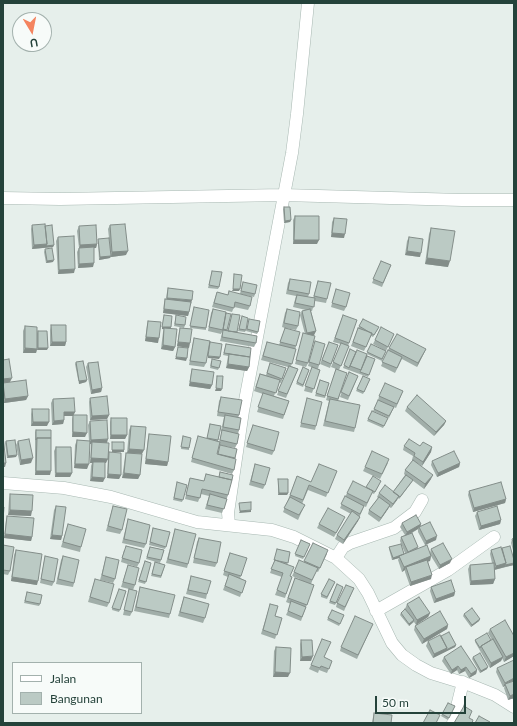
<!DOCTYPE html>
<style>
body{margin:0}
#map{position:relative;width:517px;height:726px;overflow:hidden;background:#e6efeb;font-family:Lato,sans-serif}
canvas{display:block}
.frame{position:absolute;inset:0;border:4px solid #24423a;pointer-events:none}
.legend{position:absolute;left:12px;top:662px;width:130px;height:52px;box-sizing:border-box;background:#f7fbf9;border:1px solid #a3b1ad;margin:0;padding:5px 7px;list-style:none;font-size:12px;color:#24423a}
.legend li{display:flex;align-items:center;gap:8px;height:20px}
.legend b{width:20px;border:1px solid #a3b1ad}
.north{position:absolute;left:12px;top:12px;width:40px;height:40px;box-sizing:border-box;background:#f7fbf9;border:1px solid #a3b1ad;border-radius:50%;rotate:170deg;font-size:11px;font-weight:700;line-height:16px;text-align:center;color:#24423a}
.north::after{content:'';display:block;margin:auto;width:14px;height:18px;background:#f4845f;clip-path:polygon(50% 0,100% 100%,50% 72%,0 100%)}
.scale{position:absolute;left:375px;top:696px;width:91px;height:18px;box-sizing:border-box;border:2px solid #24423a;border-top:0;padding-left:5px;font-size:12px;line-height:14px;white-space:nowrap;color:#24423a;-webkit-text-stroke:3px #f7fbf9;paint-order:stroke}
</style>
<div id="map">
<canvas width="517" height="726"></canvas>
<div class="frame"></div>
<ul class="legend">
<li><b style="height:5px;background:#fff"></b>Jalan</li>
<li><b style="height:11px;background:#bbcac4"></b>Bangunan</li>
</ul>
<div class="north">U</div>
<div class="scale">50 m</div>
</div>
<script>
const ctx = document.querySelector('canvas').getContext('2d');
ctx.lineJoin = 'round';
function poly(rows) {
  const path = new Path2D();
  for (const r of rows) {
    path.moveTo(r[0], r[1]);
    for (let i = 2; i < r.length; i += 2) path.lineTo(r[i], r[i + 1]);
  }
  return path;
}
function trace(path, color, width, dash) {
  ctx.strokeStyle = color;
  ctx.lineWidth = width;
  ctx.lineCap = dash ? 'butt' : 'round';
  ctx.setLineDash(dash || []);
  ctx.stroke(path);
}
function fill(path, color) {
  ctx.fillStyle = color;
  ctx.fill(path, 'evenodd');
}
const street = poly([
 [3,198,60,199,283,195,462,200,514,200],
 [3,483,64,488,111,497,197,522,272,530,294,537,336,558,359,579,368,593,392,643,402,655,416,665,431,673,470,685,495,695,514,707],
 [229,524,228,513,243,411,292,153,297,114,308,3],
 [336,558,343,547,350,543,394,528,415,512,422,500],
 [376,611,448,570,494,537],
 [453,723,463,682]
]);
trace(street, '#a8b8b2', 13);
trace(street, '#fff', 12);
fill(poly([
 [284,207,291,220,290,222,284,223,283,209],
 [295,216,317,244,293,244,293,220],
 [334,218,344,238,331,237,332,222],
 [32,225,54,245,53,247,32,249,31,229],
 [110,225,126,255,111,257,108,229],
 [79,226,97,244,96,248,94,248,93,267,78,268,77,252,79,248,77,231],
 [431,228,448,267,425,264,429,234],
 [58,237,74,273,58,274,56,241],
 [409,237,420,257,405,255,407,241],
 [98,239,111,256,110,258,99,260,98,241],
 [45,249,53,262,46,263,44,252],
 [381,261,391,265,382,287,372,283],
 [212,271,219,287,218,289,208,288],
 [290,279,309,294,308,297,313,298,318,281,327,299,326,303,315,301,312,311,311,311,316,331,314,335,312,336,308,363,306,367,295,364,302,338,303,333,305,334,300,315,302,311,306,310,293,307,296,296,286,294,288,283],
 [242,284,255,294,254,297,240,294],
 [168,288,189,312,188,316,163,313,164,303,165,299,166,299,167,292],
 [336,289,346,307,344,311,331,307],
 [229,291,250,306,248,310,234,307,232,312,212,307,217,292,228,295],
 [194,307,206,328,206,330,190,328],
 [213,309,226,316,227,330,228,330,232,314,237,332,256,343,254,347,220,341,223,330,221,334,208,331,211,313],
 [287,309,298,326,296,330,285,328,296,346,291,366,298,369,286,398,277,395,288,367,261,360,267,342,279,345,285,328,282,327,285,313],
 [164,315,171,327,171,329,175,347,173,351,161,349,163,332,164,329,162,329],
 [176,315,185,325,184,328,174,326],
 [343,315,349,343,348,346,349,346,339,370,331,367,341,344,333,342],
 [241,319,246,330,245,332,238,331],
 [148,321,158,343,145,341,147,325],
 [249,321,258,332,257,334,246,331],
 [51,325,66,342,65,346,50,346,50,330],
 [25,326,37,349,36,353,23,353,23,331],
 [359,326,378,329,373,337,371,336,364,351,351,346],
 [180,328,189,348,177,346,179,332],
 [38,331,47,350,37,350,37,333],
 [394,334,386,351,373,344,375,340],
 [194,338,206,363,204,367,189,365,193,342],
 [315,341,319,365,318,369,308,366],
 [329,342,338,345,330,368,320,364],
 [226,344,250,357,249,367,247,371,226,368,228,356,223,355],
 [371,344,386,351,382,361,367,354,367,356,374,361,368,377,343,368,350,349,356,352,367,354],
 [389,348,426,349,417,367,402,359,395,373,381,366],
 [3,360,10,382,28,396,26,400,4,403,3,398],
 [211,361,221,361,218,370,210,368],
 [76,362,87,380,86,382,79,384,75,364],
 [88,363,102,388,101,392,91,394,86,367],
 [270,363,286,368,281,383,279,382,274,396,289,401,283,419,257,412,263,394,254,391,260,374,266,375],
 [303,367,309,370,303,387,296,384],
 [312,367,320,370,312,393,304,391],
 [192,369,212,385,210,389,189,386,191,373],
 [336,369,347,373,338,401,355,428,354,432,323,426,329,401,326,400],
 [349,372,358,376,348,400,340,397],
 [363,376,370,379,363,394,356,391],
 [320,380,329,383,325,398,315,396],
 [403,391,396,408,394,407,389,418,373,411,378,401,379,396],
 [221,397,239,415,238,418,239,430,238,434,237,444,235,448,219,445,217,454,237,449,235,459,234,470,232,474,191,462,198,436,207,439,210,424,221,426,218,441,219,442,222,431,221,431,224,417,217,416,219,401],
 [90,398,109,415,107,419,90,420,89,402],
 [307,398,316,426,315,430,300,427],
 [53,399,75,412,73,416,64,416,64,420,63,424,52,425,51,403],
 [407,407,446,421,444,425,434,436,405,411],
 [32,409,47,426,31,426,31,414],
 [372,411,388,418,383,428,367,421],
 [73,415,85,437,72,437,72,419],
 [111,418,127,435,125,439,110,439,110,422],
 [90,421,107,443,106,463,105,463,103,482,90,481,91,466,92,463,90,463,91,446,91,444,90,444,87,469,74,468,75,445,77,440,89,441,88,425],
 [253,425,274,451,272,455,246,447],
 [131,426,142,454,127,453,129,430],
 [36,430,51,438,50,475,35,475,35,432],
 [149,434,168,462,167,466,145,464,148,438],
 [183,436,189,448,189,450,181,449],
 [6,441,16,457,7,458,5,443],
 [18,441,31,463,20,465,16,445],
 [404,446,420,446,432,447,431,452,422,466,417,463,431,479,424,489,412,480,399,499,398,498,397,500,391,508,389,507,388,509,379,522,368,514,369,510,378,498,377,497,379,493,393,492,405,475,404,474,405,470,413,460,412,460,413,456,403,450],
 [56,447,72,473,70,477,55,477,54,451],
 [109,452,121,475,119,479,107,478,108,456],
 [126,453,140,475,138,479,122,478,125,457],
 [432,461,460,463,459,467,437,477,431,465],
 [388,463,380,479,363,471,365,467],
 [255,464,265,485,263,489,249,485],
 [337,471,326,497,308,490,302,504,303,509,298,520,283,512,288,500,297,476,311,482],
 [220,472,228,495,222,513,205,509,209,496,201,494,198,502,185,499,190,478,204,481,206,474,219,477],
 [278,479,288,493,287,495,278,495],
 [381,481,374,494,372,493,366,507,364,506,358,521,343,544,335,539,337,535,351,514,340,508,347,493,366,488],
 [177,484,187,485,182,502,173,500],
 [469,491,506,499,505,503,473,512,468,495],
 [10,494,31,516,8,515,9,499],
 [56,506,62,536,61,540,50,539,54,510],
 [113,506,122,530,120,534,106,531],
 [477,512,501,520,500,524,479,530,475,516],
 [7,516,32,537,31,541,4,538,6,520],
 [128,519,146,544,144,548,122,543],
 [343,521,334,537,317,528,319,524],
 [402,523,421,524,420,527,436,540,425,545,418,532,418,529,412,533,418,549,430,553,431,549,450,563,439,569,431,556,430,561,428,561,431,579,410,586,405,572,405,570,402,572,398,560,399,558,392,560,389,549,389,547,404,554,405,553,400,541,401,537,405,535,400,527],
 [68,524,81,547,80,552,61,547],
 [153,528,170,532,165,549,149,545],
 [175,529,188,564,187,568,166,563],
 [199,538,217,563,215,567,193,563,197,542],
 [514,538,514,554,511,543,512,539],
 [301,540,310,544,303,559,295,556],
 [313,543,327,554,318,572,316,571,311,584,314,585,301,621,286,615,291,604,286,602,295,578,302,580,292,576,294,572,304,562],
 [3,546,10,571,8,575,3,574],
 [150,547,164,550,160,563,146,559],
 [502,548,514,565,494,570,495,579,493,584,470,585,468,569,470,565,492,563,490,554,491,550],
 [277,549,290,552,287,564,290,576,292,577,285,598,275,595,282,577,270,573,274,562],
 [16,550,37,585,11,581,14,555],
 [124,550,139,563,137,567,121,562],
 [230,553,241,576,240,578,246,581,240,597,223,590,228,577,223,575],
 [45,556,54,582,52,586,40,583,44,561],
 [63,556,74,583,73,587,56,584,61,560],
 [106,557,115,579,113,583,100,580],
 [145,561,151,563,145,584,138,582],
 [155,562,165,565,161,578,151,576],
 [128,565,135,585,133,590,121,587],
 [191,576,207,594,206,599,186,594],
 [95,579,109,603,107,607,88,602],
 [335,582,327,599,321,597,321,594],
 [337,584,343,587,335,605,329,603],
 [140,587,170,614,169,618,134,611],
 [431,587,455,592,454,596,434,603,430,591],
 [354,588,344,611,336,607,337,603],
 [119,589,126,591,119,612,112,610],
 [129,589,132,612,130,616,123,615],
 [27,592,40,604,39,606,24,603],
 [184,597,205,618,203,623,178,616],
 [407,604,430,613,428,617,416,625,414,622,409,626,400,615,401,613,406,610,405,609],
 [269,608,275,616,282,618,275,639,261,634],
 [332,610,344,615,339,626,327,620],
 [464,614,480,619,479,621,471,627,463,616],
 [373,624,357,659,340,651,341,647],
 [448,625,447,629,422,644,414,630,415,626],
 [490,629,514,636,514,656,504,662,502,658,501,661,490,668,475,642,475,640,492,640,488,633],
 [441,636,456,645,455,647,433,658,426,646,428,641],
 [301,640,311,661,300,661,300,644],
 [329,646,324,657,332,661,327,673,319,670,318,673,309,669,311,665],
 [276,647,288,677,273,677,274,651],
 [444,657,477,670,476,674,469,678,465,671,459,674,457,670,451,674,442,661],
 [473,657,487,669,480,673,472,659],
 [497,668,514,698,508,700,504,688,505,686,503,687,496,672],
 [455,706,448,720,441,716,442,714],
 [374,713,391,723,372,723,373,717]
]), '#a1aea9');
fill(poly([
 [291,220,290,222,284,223,285,221],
 [332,233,345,234,344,238,331,237],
 [294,240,319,240,317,244,293,244],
 [47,244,54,245,53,247,32,249,34,245],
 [97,244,96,248,79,249,80,245],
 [128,251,126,255,111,257,112,252],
 [407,251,421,253,420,257,405,255],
 [111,256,110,258,99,260,100,257],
 [427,258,450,261,448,267,425,264],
 [54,260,53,262,46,263,47,261],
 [94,263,93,267,78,268,79,264],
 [75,269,74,273,58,274,59,270],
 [233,289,240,289,239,291,232,291],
 [167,298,192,300,191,304,166,302],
 [164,309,189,312,188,316,163,313],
 [162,327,171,327,170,330,162,329],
 [316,331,314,335,306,337,307,333],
 [146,337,159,338,158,343,145,341],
 [52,342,66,342,65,346,50,346],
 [178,342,190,343,189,348,177,346],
 [163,345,175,347,173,351,161,349],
 [25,348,37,349,36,353,23,353],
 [38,348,48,348,47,350,37,350],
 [426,349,417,367,418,363],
 [208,356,220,357,219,359,208,358],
 [176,357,187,358,186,361,175,359],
 [228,364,249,367,247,371,226,368],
 [12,378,10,382,3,383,3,379],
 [87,380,86,382,79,384,79,381],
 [190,382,212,385,210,389,189,386],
 [102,388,101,392,91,394,92,390],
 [216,388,222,389,221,391,215,391],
 [28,396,26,400,4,403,5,399],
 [64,412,75,412,73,416,62,416],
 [109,415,107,419,90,420,92,416],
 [64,420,63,424,52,425,54,421],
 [446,421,444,425,434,436,436,432],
 [33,422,49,422,47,426,31,426],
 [73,432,87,433,85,437,72,437],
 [111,435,127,435,125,439,110,439],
 [108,439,107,443,92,442,91,444,89,444,91,440],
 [432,447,431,452,422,466,423,462],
 [129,449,144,450,142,454,127,453],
 [112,450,124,450,124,452,112,452],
 [17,455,16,457,7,458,8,456],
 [33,458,31,463,20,465,21,460],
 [91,458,108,459,106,463,90,463],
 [146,459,168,462,167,466,145,464],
 [3,463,6,463,5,467,3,467],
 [460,463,459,467,437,477,438,473],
 [75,464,89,464,87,469,74,468],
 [36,471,51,471,50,475,35,475],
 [56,473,72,473,70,477,55,477],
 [124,473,140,475,138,479,122,478],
 [108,474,121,475,119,479,107,478],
 [433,475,431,479,424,489,425,484],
 [92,477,105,478,103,482,90,481],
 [413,480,412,482,399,499,400,497],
 [279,493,288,493,287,495,278,495],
 [399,496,397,500,391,508,393,504],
 [506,499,505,503,473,512,474,508],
 [390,505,388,509,379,522,381,518],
 [10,510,32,511,31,516,8,515],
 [251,510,251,512,239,513,240,511],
 [360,517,358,521,343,544,344,540],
 [501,520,500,524,479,530,481,526],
 [421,524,420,528,419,527,418,529,405,536,407,532],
 [5,534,32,537,31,541,4,538],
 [52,535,62,536,61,540,50,539],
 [437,536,436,540,425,545,426,541],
 [399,556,399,558,392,560,393,558],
 [431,556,430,561,407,570,406,567,405,570,402,572,404,567],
 [452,559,450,563,439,569,440,565],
 [506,563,505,567,494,570,496,566],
 [514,563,514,565,505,567,505,565],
 [432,575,431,579,410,586,411,582],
 [12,577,38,581,37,585,11,581],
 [495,579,493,584,470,585,471,581],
 [455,592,454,596,434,603,436,599],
 [430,613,428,617,416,625,417,620],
 [480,619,479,621,471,627,472,625],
 [414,620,413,622,409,626,409,624],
 [448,625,447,629,422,644,424,639],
 [456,645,455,647,433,658,434,654,447,648],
 [514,653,514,656,504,662,506,657],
 [313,656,311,661,300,661,302,657],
 [503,657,501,661,490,668,491,663],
 [458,666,457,670,451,674,452,670],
 [466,667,465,671,459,674,461,670],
 [488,667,487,669,480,673,481,671],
 [477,670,476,674,469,678,471,674],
 [275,672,290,673,288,677,273,677],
 [514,678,514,681,505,684,505,686,503,687,505,683],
 [514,694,514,698,508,700,510,696]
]), '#838d89');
const building = poly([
 [284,207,290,207,291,220,285,221,284,207],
 [295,216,319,216,319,240,294,240,295,216],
 [334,218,347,219,345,234,332,233,334,218],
 [45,224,47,244,34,245,32,225,45,224],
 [125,224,128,251,112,252,110,225,125,224],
 [52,225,54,245,46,246,47,244,45,226,52,225],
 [96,225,97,244,80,245,79,226,96,225],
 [431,228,455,231,450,261,427,258,431,228],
 [74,236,75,269,59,270,58,237,74,236],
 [409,237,423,239,421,253,407,251,409,237],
 [109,238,111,256,100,257,98,239,109,238],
 [94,247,94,263,79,264,79,248,94,247],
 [52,248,54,260,47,261,45,249,52,248],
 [381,261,391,265,383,283,373,279,381,261],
 [212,271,222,272,219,287,209,285,212,271],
 [234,274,242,275,240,289,233,289,234,274],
 [290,279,311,282,309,294,288,290,290,279],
 [318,281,331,283,327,299,314,296,318,281],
 [243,282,257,285,255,294,241,291,243,282],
 [168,288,193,291,192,300,167,298,168,288],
 [336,289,350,293,346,307,332,303,336,289],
 [229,291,252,297,250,306,235,302,234,308,214,303,217,292,228,295,229,291],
 [297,295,315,298,314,307,295,303,297,295],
 [165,299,191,302,189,312,164,309,165,299],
 [194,307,209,310,206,328,190,326,194,307],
 [213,309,226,312,223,330,209,327,213,309],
 [287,309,300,312,298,326,284,323,287,309],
 [310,309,316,331,307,333,302,311,310,309],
 [226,313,231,314,227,330,223,329,226,313],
 [232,314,240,315,237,332,228,331,232,314],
 [164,315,172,316,171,327,162,327,164,315],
 [176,315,186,317,185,325,175,324,176,315],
 [343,315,357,320,349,343,335,338,343,315],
 [242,316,248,318,246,330,239,329,242,316],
 [249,319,260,321,258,332,247,329,249,319],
 [363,319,379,327,374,335,359,326,363,319],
 [148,321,161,322,159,338,146,337,148,321],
 [51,325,66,325,66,342,52,342,51,325],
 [25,326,37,327,37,349,25,348,25,326],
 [381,327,394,334,388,347,375,340,381,327],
 [164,328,177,329,175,347,163,345,164,328],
 [180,328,192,329,190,343,178,342,180,328],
 [285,328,300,332,296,346,280,342,285,328],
 [358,328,372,333,366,347,353,342,358,328],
 [223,330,257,336,256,343,222,337,223,330],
 [38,331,47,331,48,348,38,348,38,331],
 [303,333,315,336,308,363,296,360,303,333],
 [397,334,426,349,418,363,389,348,397,334],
 [194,338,210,341,206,363,190,361,194,338],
 [315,341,325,344,319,365,309,362,315,341],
 [210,342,222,344,220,357,208,356,210,342],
 [267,342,296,349,292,364,263,356,267,342],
 [329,342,338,345,331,364,322,360,329,342],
 [341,343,349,346,341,366,333,362,341,343],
 [226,344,251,348,250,357,224,353,226,344],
 [371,344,386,351,382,359,367,352,371,344],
 [178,347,188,348,187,358,176,357,178,347],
 [350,349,356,352,349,368,344,365,350,349],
 [357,350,367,354,361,370,350,366,357,350],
 [388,350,402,357,397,368,382,362,388,350],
 [229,354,250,357,249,367,228,364,229,354],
 [367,356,375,359,369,375,360,372,367,356],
 [9,359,12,378,3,379,3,360,9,359],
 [212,359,221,361,219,368,211,366,212,359],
 [83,361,87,380,79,381,76,362,83,361],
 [98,362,102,388,92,390,88,363,98,362],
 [270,363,286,368,282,379,267,373,270,363],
 [289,366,298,369,287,394,278,391,289,366],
 [303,367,309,370,303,385,297,382,303,367],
 [312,367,320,370,314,389,305,386,312,367],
 [192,369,214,372,212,385,190,382,192,369],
 [336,369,347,373,338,399,327,396,336,369],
 [349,372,358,376,349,396,341,392,349,372],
 [260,374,280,380,276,393,256,387,260,374],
 [217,376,223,376,222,389,216,388,217,376],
 [363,376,370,379,364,392,357,389,363,376],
 [26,380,28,396,5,399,3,383,26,380],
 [320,380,329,383,325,396,316,393,320,380],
 [385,383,403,391,397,404,379,396,385,383],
 [263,393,289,401,284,415,258,407,263,393],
 [417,395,446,421,436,432,407,407,417,395],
 [107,396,109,415,92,416,90,398,107,396],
 [221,397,242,400,239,415,218,412,221,397],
 [74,398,75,412,64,412,64,420,54,421,53,399,74,398],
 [307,398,322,402,316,426,301,423,307,398],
 [330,399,360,405,355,428,325,421,330,399],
 [378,400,394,407,389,416,374,409,378,400],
 [32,409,49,409,49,422,33,422,32,409],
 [372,411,388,418,384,426,368,419,372,411],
 [73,415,87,415,87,433,73,432,73,415],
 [225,415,241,418,239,430,223,427,225,415],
 [111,418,127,418,127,435,111,435,111,418],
 [107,420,108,439,91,440,90,421,107,420],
 [210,424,221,426,218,440,207,438,210,424],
 [253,425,279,432,274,451,247,443,253,425],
 [131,426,146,427,144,450,129,449,131,426],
 [36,430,51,430,51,438,37,438,36,440,36,430],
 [222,430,239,434,237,444,220,440,222,430],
 [149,434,171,436,168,462,146,459,149,434],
 [3,436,6,463,3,463,3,436],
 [183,436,191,438,189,448,181,447,183,436],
 [198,436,220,442,217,454,236,459,234,470,192,458,198,436],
 [37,438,51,438,51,471,36,471,37,438],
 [29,439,33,458,21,460,18,441,29,439],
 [409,439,420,446,423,442,432,447,423,462,414,456,415,453,404,446,409,439],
 [15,440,17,455,8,456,6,441,15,440],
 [77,440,90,441,89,464,75,464,77,440],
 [92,442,109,443,108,459,91,458,92,442],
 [112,442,124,442,124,450,112,450,112,442],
 [220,445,237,449,235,458,218,454,220,445],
 [56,447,71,447,72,473,56,473,56,447],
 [372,451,389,459,382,474,365,467,372,451],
 [454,451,460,463,438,473,432,461,454,451],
 [109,452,121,453,121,475,108,474,109,452],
 [126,453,142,454,140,475,124,473,126,453],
 [413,460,433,475,425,484,405,470,413,460],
 [93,462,105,462,105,478,92,477,93,462],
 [255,464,270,468,265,485,251,481,255,464],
 [319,464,337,471,328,493,309,485,303,500,290,495,297,476,311,482,319,464],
 [220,472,233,475,232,480,219,477,220,472],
 [206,474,232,480,228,495,202,489,200,498,186,495,190,478,204,481,206,474],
 [406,475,413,480,400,497,393,492,406,475],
 [373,476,381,481,375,492,366,487,373,476],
 [278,479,288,479,288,493,279,493,278,479],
 [353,481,373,491,367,503,347,493,353,481],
 [177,482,187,485,183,500,174,498,177,482],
 [501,482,506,499,474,508,469,491,501,482],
 [385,485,399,496,393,504,379,493,385,485],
 [10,494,33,495,32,511,10,510,10,494],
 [210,494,227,499,224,509,207,505,210,494],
 [345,496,364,506,360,514,341,504,345,496],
 [290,497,305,505,299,515,284,508,290,497],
 [379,497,390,505,381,518,369,510,379,497],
 [251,502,251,510,240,511,239,503,251,502],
 [56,506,66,507,62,536,52,535,56,506],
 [113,506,127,509,122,530,108,526,113,506],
 [497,506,501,520,481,526,477,512,497,506],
 [3,507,4,507,3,520,3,507],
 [328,508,345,517,336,533,319,524,328,508],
 [352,511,360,517,344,540,337,535,352,511],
 [416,515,421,524,407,532,402,523,416,515],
 [7,516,34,518,32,537,5,534,7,516],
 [128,519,150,525,146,544,124,539,128,519],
 [430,522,437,536,426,541,419,527,430,522],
 [68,524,86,529,81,547,63,542,68,524],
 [153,528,170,532,166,547,150,542,153,528],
 [175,529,196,534,188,564,168,559,175,529],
 [412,533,418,547,408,552,401,537,412,533],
 [199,538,221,542,217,563,194,558,199,538],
 [514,538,514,545,512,539,514,538],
 [301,540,310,544,304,557,295,554,301,540],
 [313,543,328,550,320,568,304,561,313,543],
 [443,543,452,559,440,565,431,549,443,543],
 [401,544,404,554,393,558,389,547,401,544],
 [3,545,14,547,10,571,3,570,3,545],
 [427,545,431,556,404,567,399,556,427,545],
 [126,546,142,550,139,563,122,558,126,546],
 [510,546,514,560,514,563,505,565,506,563,502,548,510,546],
 [150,547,164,550,161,560,147,557,150,547],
 [501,547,506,563,496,566,491,550,501,547],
 [277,549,290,552,288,563,274,560,277,549],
 [16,550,42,554,38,581,12,577,16,550],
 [230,553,247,558,241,576,224,571,230,553],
 [45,556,58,559,54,582,41,579,45,556],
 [63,556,79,560,74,583,58,579,63,556],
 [106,557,119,560,115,579,102,575,106,557],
 [275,560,294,567,290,576,292,577,286,594,277,590,283,573,271,569,275,560],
 [299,560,318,568,312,580,294,572,299,560],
 [427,560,432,575,411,582,406,567,427,560],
 [145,561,151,563,146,582,139,580,145,561],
 [155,562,165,565,161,576,152,574,155,562],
 [494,563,495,579,471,581,470,565,494,563],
 [128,565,139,568,135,585,123,582,128,565],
 [229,574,246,581,242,593,225,586,229,574],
 [191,576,211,581,207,594,188,590,191,576],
 [295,578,314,585,307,605,288,598,295,578],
 [95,579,114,584,109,603,90,597,95,579],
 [329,579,335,582,327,597,321,594,329,579],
 [451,580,455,592,436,599,431,587,451,580],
 [337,584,343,587,336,603,330,601,337,584],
 [346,585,354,588,345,607,337,603,346,585],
 [140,587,175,595,170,614,136,607,140,587],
 [119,589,126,591,120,610,112,608,119,589],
 [129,589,137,591,132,612,124,610,129,589],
 [27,592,42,595,40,604,25,601,27,592],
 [184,597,209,604,205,618,180,612,184,597],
 [419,597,430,613,417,620,407,604,419,597],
 [291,601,306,607,302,617,288,611,291,601],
 [270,604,278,606,275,616,282,618,277,635,263,630,270,604],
 [472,608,480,619,472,625,464,614,472,608],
 [405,609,414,620,409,624,401,613,405,609],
 [332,610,344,615,340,624,328,618,332,610],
 [440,611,448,625,424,639,415,626,440,611],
 [355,616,373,624,358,655,341,647,355,616],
 [505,620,514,636,514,653,506,657,490,629,505,620],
 [449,632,456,645,446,650,447,648,441,636,449,632],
 [487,633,491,640,481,646,480,648,475,640,487,633],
 [440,635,447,648,434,654,428,641,440,635],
 [322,639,331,642,324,657,332,661,329,669,321,666,320,668,311,665,322,639],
 [493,639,503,657,491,663,481,646,493,639],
 [301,640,312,640,313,656,302,657,301,640],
 [461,646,477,670,471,674,466,667,461,670,458,666,452,670,444,657,461,646],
 [276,647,291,648,290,673,275,672,276,647],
 [480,653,488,667,481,671,473,657,480,653],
 [514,660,514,678,505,683,497,668,514,660],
 [514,681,514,694,510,696,505,684,514,681],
 [448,703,455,706,449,718,442,714,448,703],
 [464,706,472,711,469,718,473,720,472,723,454,723,464,706],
 [430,710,440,715,436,723,423,723,430,710],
 [374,713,392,715,391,723,373,723,374,713],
 [479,716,490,722,490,723,475,723,479,716]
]);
fill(building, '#bbcac4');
trace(building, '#838d89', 1);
</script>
